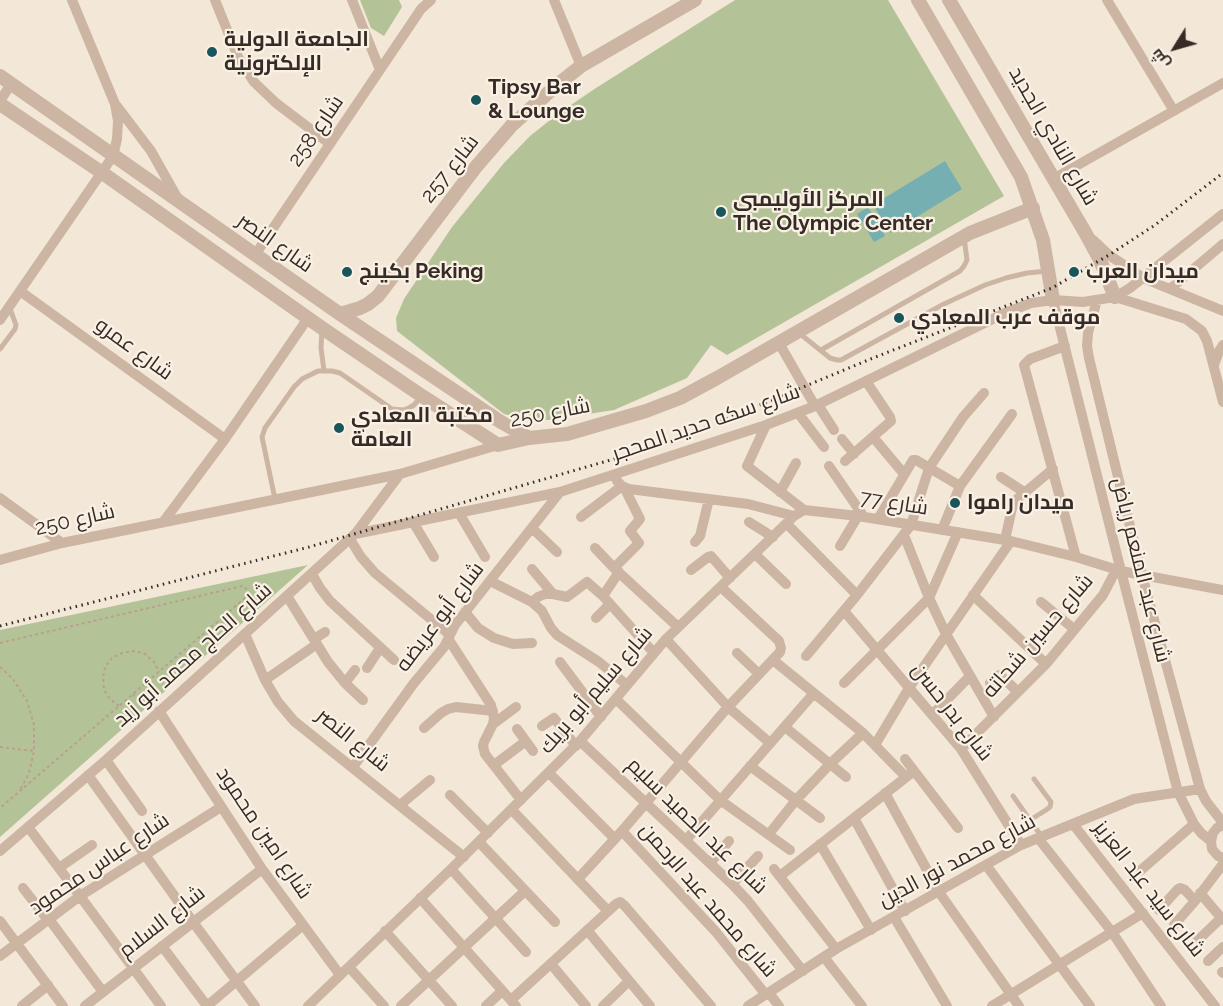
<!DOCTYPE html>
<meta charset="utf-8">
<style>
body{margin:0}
#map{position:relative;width:1223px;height:1006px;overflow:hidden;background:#f3e7d8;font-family:Raleway,Cairo,sans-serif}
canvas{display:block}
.north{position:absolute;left:1145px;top:18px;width:60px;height:60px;-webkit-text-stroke:4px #faf1e5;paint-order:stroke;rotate:233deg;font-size:16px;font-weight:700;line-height:24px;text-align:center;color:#362b26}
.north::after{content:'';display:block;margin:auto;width:21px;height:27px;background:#362b26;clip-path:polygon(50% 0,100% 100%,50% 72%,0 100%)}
</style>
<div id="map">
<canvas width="1223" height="1006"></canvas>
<div class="north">ش</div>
</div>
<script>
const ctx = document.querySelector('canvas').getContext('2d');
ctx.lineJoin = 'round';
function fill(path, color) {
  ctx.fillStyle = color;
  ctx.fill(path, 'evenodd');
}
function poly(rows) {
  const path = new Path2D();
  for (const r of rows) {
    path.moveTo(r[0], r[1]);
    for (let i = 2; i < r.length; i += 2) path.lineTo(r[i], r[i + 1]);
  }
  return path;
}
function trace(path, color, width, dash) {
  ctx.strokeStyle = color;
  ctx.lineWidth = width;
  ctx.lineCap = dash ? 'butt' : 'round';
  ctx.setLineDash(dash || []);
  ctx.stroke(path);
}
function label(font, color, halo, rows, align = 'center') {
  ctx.font = font + ' Raleway,Cairo,sans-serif';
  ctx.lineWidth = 4.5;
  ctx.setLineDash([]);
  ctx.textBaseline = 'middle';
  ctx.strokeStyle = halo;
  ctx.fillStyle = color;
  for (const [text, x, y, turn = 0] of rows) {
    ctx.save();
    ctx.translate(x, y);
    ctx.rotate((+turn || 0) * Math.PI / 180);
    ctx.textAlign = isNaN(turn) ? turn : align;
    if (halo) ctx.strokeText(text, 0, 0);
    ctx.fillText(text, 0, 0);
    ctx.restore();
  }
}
fill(poly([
 [360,0,399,0,402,7,384,36,371,28],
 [735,0,888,0,1004,196,727,355,711,345,687,378,614,410,550,420,525,419,504,414,397,331,396,318,404,299,452,227,504,163,530,136,559,113,596,88],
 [308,565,0,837,0,630]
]), '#b4c397');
fill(poly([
 [945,161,962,189,891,233,873,205],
 [868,207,885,236,874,242,857,214]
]), '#75afb2');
trace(poly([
 [0,643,242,586,245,587,248,592,245,598,0,808],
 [0,667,13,679,27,701,34,725,34,751,29,773,20,790],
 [133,694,136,698,141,700,145,699,149,696,150,691,149,686,147,683],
 [119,706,110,699,104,690,103,678,105,667,112,658,122,653,134,651,145,654,154,662,159,672],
 [0,747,34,751]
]), '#b8a08e', 2, [3, 3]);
trace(poly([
 [322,329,321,348,324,371],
 [799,333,830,358,837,360,841,360,944,304,985,285,1006,278,1027,273,1048,271],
 [0,349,15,329,16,325,9,306],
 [821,350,960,271,964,266,967,260,964,237],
 [275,499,262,437,265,428,294,387,302,379,318,371,332,371,340,373,392,409,403,410,409,408,414,405,421,397],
 [1013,796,1042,837],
 [1030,820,1046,810,1050,807,1051,802,1034,779]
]), '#ccb6a3', 5);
trace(poly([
 [215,0,238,57,254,82,276,103,330,144],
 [352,0,380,70],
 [554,0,581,66],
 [1107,0,1174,111],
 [0,101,11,84],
 [116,105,151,151,178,199],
 [1053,179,1223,83],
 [1093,240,1109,255,1143,278,1223,311],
 [255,255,415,18,421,9,431,0],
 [1170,289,1223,244],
 [20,291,225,439],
 [1115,297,1186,319,1202,331,1207,341,1223,402],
 [1053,300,1121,571,1178,792,1194,824,1201,833,1211,841],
 [1097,300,1088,333,1087,346,1089,358,1142,575,1200,789,1206,801,1223,823],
 [0,320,113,156,117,139,118,121,115,104,72,0],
 [779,343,815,406],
 [1065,346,1030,359,1024,365,1076,557],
 [1214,365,1219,351,1223,345],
 [818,405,834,430],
 [798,413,824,447],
 [766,425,747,466,804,510],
 [873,437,904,474],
 [842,439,854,454],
 [845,461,891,421,890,417,866,381],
 [829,466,864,517],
 [615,474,617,481,622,486,629,489,748,504,794,516],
 [1001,477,1024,492],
 [624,487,640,519,630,531,639,543,614,568,678,627],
 [780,492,796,463],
 [0,498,62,543],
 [804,510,858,516,1011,541,1076,557,1121,571,1223,590],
 [459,513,485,557],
 [581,517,622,486],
 [878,519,913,460,916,460,960,486],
 [164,521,225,439,308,318],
 [413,522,434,557],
 [749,522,773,537],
 [787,524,857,595],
 [532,528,557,552],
 [942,530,960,486,1012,414],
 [355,534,560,492,766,425,815,406,1005,313,1031,303,1053,300,1083,302,1115,297,1130,288,1223,214],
 [904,535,929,598,946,634,994,717],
 [350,539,361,557,375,573,450,635],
 [1005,540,1012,508,1017,499,1053,469],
 [695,542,700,536,701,532,709,499],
 [840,546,858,516],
 [595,548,614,568],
 [755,554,786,584],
 [0,560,62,543,400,474,498,445],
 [532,569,553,594],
 [691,570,708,557,711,556,730,578],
 [312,574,320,588,330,601,394,660],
 [490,581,532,602,542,611,551,628,557,635,599,662,627,685],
 [973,595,1046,664],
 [287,596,328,662,345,683,363,700],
 [603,596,619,572],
 [532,602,538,597,545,594,553,594,567,597,587,582,603,596,654,653],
 [1041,602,1074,629],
 [844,611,961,749,1021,845],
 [465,612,478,628,494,638,513,644,532,643],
 [596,618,610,604],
 [245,634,265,680,278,702,294,721,464,857],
 [314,639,325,632],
 [666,639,728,707,770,743],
 [449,640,491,705,494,718,493,724,484,742,483,746,485,754,521,800],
 [737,653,759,674],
 [806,656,857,595,911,525,929,468,963,417,984,393],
 [773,660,863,733,906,777],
 [560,662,601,717],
 [367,668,380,648],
 [265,680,317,644],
 [345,683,355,670],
 [844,683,929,598,958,532],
 [990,683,996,676,1000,675,1018,692],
 [616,699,720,800,790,850],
 [159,711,262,869,340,975],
 [932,715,970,676],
 [493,724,516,707],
 [542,726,554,718,576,746],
 [785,727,846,777],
 [424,728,441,713,448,709,456,707,493,711],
 [517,729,533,751],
 [580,741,732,884,748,901,803,971],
 [875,745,909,688,1011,541],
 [961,749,1046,664,1103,595,1116,570],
 [905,759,958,828],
 [106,760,142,811],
 [494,765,526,741],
 [750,766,820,818],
 [353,767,414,683,444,647,455,625,560,492],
 [549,773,615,839],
 [88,775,193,922,255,1006],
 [885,793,939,892,1019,1006],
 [450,795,488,833],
 [400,805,430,780],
 [512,810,608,911],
 [854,818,905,911],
 [1073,824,1215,1006],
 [1223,825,1217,828,1213,833,1211,841,1212,849,1218,856,1223,858],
 [28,827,80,896,161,1006],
 [622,831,716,932,766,995],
 [769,834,796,800,830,764,863,733],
 [1038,838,1112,932,1161,1006],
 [686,840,814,693],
 [479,842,555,922],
 [820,844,871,930],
 [0,851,106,760,356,533,400,474],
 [710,863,729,841],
 [986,865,1090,1006],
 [59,868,92,845],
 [451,869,526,952],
 [774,869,836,949],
 [780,876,914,771],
 [1133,877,1194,824],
 [578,879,622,831,728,707,780,652,781,648,779,641,721,587],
 [732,884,758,856],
 [23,888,48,920],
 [1200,893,1223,920],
 [420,898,516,1006],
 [1159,910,1177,890,1180,888,1185,890,1195,901,1223,864],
 [894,917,947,1006],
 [49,919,103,992],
 [0,921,63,1006],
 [1174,925,1195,901],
 [587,930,650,1006],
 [385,931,452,1006],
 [1194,944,1221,918],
 [162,946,207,1006,303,925],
 [0,956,80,896,221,807],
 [824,957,862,1006],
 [1208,961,1223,947],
 [551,964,586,1006],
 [349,967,384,1006],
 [1222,972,1223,973],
 [769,993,779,1006],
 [511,1000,616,904,620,902,624,905,711,1006],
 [22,1006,48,985],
 [85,1006,262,869],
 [308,1006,451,869,580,741,666,639,794,516,804,510],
 [401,1006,525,891],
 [486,1006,502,991],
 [603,1006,629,981],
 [748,1006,836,949,1021,845,1134,799,1200,789],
 [992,1006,1143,913]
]), '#ccb6a3', 10);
trace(poly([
 [918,0,1021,177,1043,240,1053,300],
 [949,0,1086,234,1100,260,1115,297],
 [0,76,340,314,501,422,529,438],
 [0,104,101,172,322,328,422,396,498,445,529,438,567,434,646,411,680,398,717,378,970,233,1033,208],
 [340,314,360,308,368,304,378,296,475,168,512,125,556,86,581,66,695,0]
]), '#ccb6a3', 14);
trace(poly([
 [0,626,309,547,666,444,873,358,1052,288,1109,255,1155,225,1223,173]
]), '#362b26', 3, [1.5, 4.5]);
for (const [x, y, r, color] of [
 [212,52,6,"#18565b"],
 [476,100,6,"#18565b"],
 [721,212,6,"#18565b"],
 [347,272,6,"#18565b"],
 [1074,272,6,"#18565b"],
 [899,318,6,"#18565b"],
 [339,428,6,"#18565b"],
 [955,503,6,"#18565b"]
]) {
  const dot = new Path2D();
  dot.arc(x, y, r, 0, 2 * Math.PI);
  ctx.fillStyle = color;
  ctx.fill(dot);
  trace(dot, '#faf1e5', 2);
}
label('bold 21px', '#362b26', '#faf1e5', [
 ["الجامعة الدولية",224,40],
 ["الإلكترونية",224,64],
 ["Tipsy Bar",488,88],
 ["& Lounge",488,112],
 ["المركز الأوليمبى",733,200],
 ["The Olympic Center",733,224],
 ["بكينج Peking",359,272],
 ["ميدان العرب",1086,272],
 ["موقف عرب المعادي",911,318],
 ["مكتبة المعادي",351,416],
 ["العامة",351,440],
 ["ميدان راموا",967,503]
], 'left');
label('21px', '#362b26', '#faf1e5', [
 ["شارع 258",316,131,-56],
 ["شارع النادي الجديد",1053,136,60],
 ["شارع 257",450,169,-52],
 ["شارع النصر",275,243,35],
 ["شارع عمرو",134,349,36],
 ["شارع 250",550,413,-11],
 ["شارع سكه حديد المحجر",706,423,-19],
 ["شارع 77",894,503,9],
 ["شارع 250",75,520,-13],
 ["شارع عبد المنعم رياض",1141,570,76],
 ["شارع أبو عريضه",440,617,-53],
 ["شارع حسين شحاته",1038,636,-49],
 ["شارع الحاج محمد أبو زيد",193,655,-42],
 ["شارع سليم أبو بريك",596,690,-49],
 ["شارع بدر حسن",952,712,52],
 ["شارع النصر",353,740,39],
 ["شارع عبد الحميد سليم",697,826,44],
 ["شارع امين محمود",264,833,56],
 ["شارع محمد نور الدين",957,861,-28],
 ["شارع عباس محمود",99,864,-34],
 ["شارع سيد عبد العزيز",1149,889,52],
 ["شارع محمد عبد الرحمن",708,900,49],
 ["شارع السلام",162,922,-38]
]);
</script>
